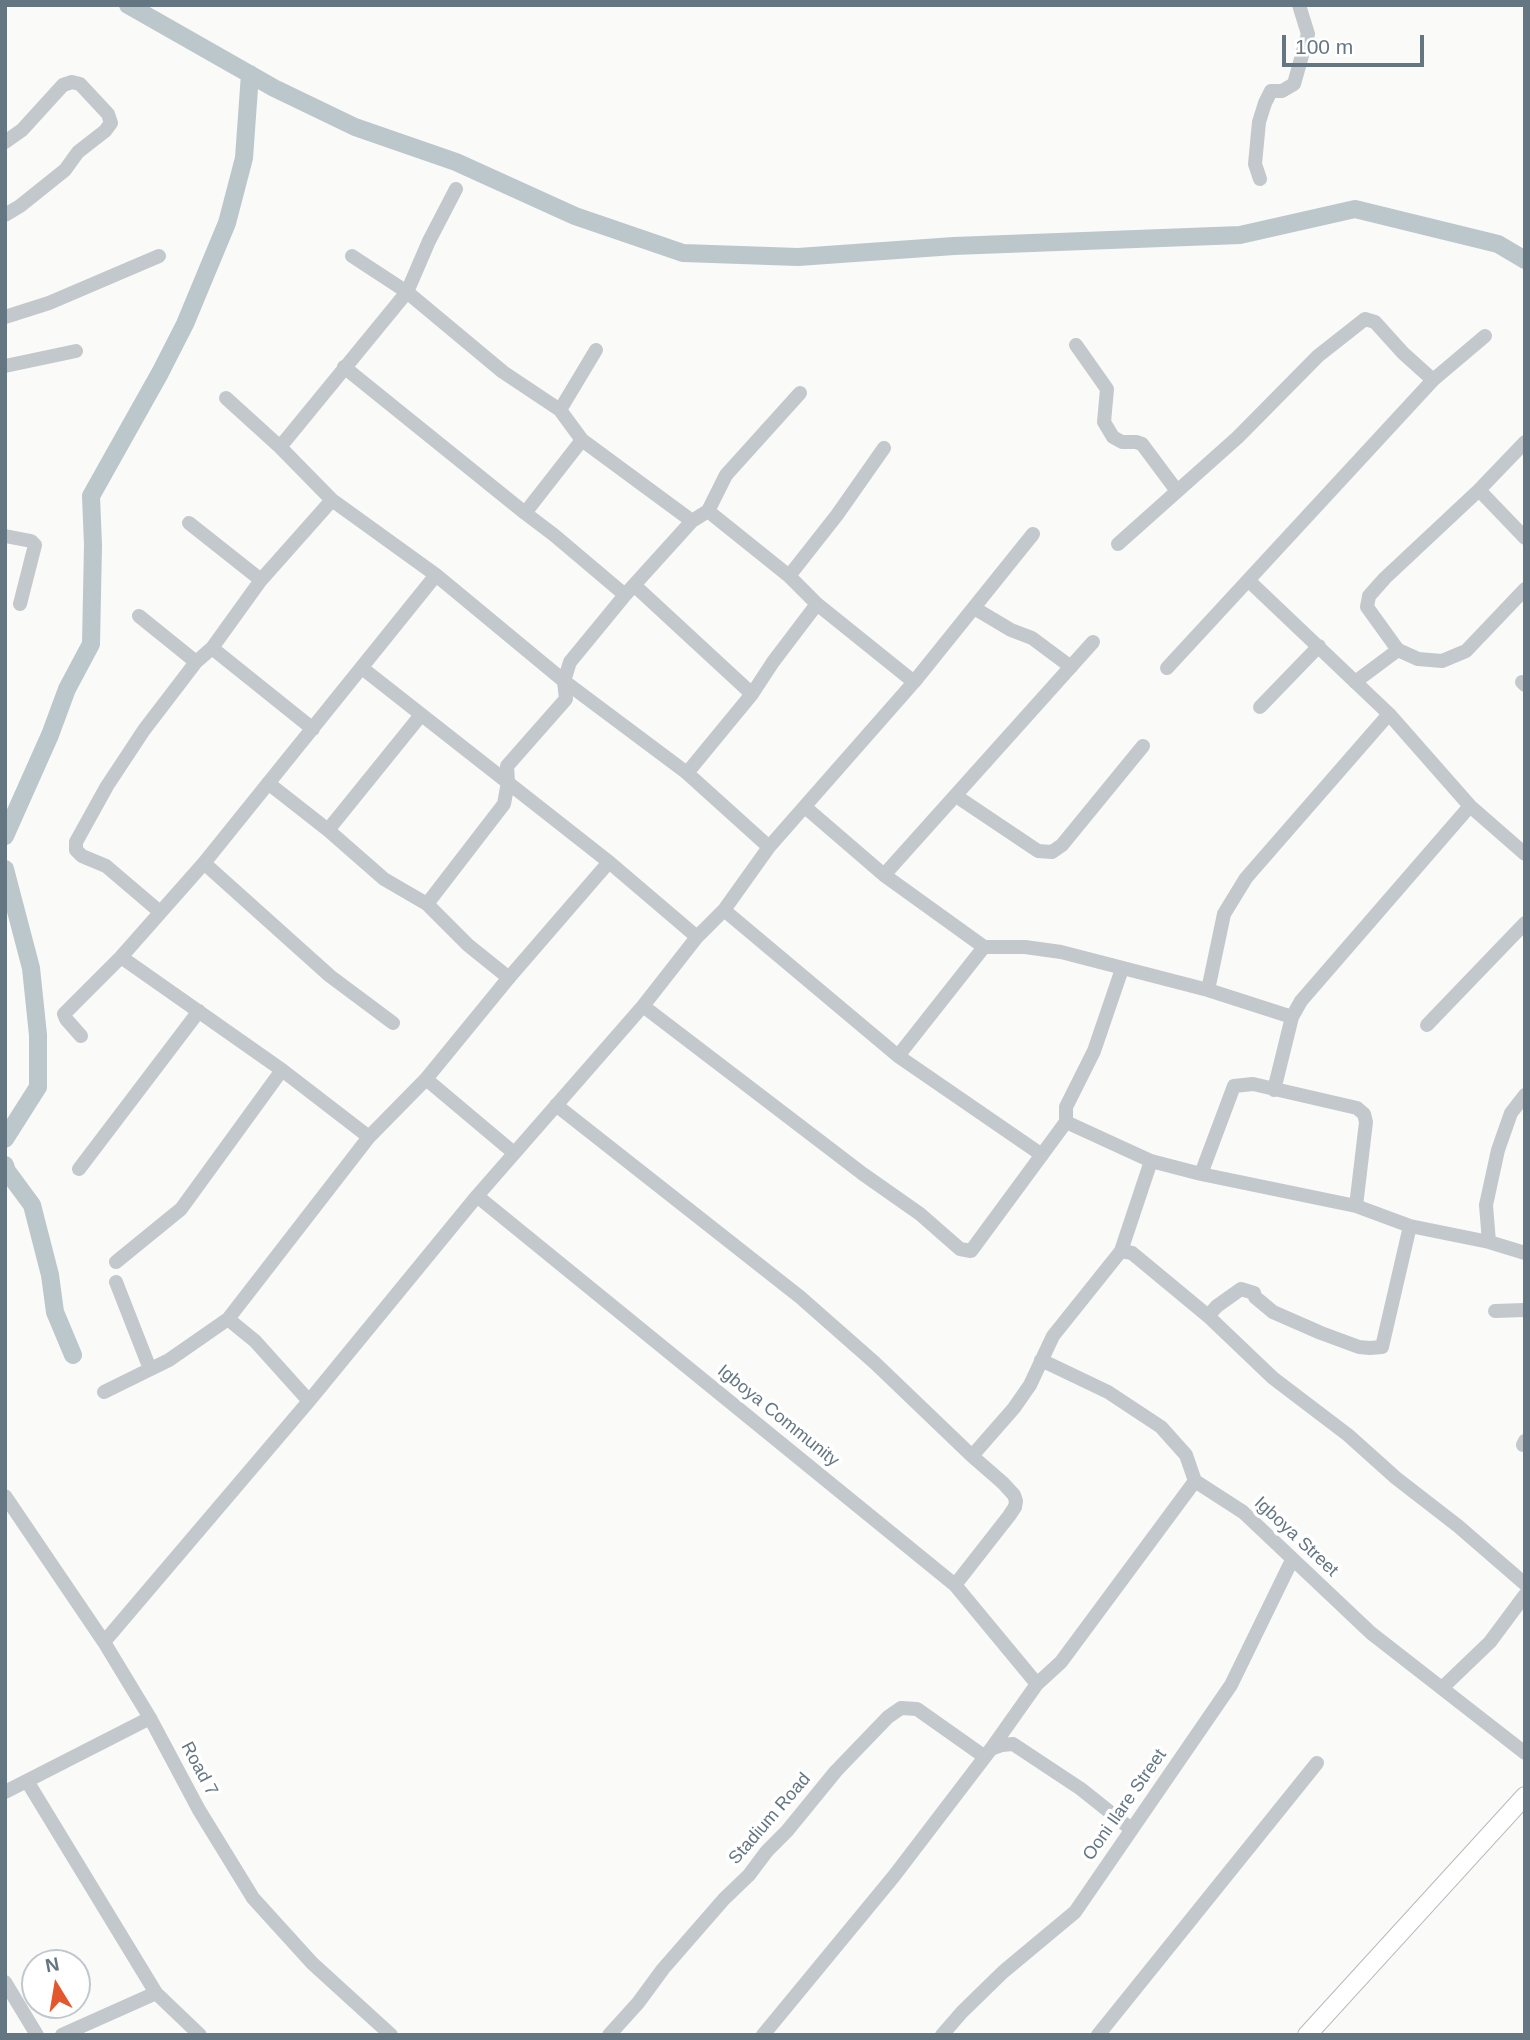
<!DOCTYPE html>
<style>
body{margin:0}
#map{position:relative;width:1530px;height:2040px;overflow:hidden;background:#fafaf8;font-family:Arial,sans-serif}
canvas{display:block}
.frame{position:absolute;inset:0;border:7px solid #657683;pointer-events:none}
.north{position:absolute;left:21px;top:1949px;width:70px;height:70px;box-sizing:border-box;background:#fff;border:2px solid #c1c8cd;border-radius:50%;rotate:349deg;font-size:19px;font-weight:700;line-height:28px;text-align:center;color:#657683}
.north::after{content:'';display:block;margin:auto;width:24px;height:32px;background:#e4572e;clip-path:polygon(50% 0,100% 100%,50% 72%,0 100%)}
.scale{position:absolute;left:1282px;top:35px;width:142px;height:32px;box-sizing:border-box;border:4px solid #657683;border-top:0;padding-left:9px;font-size:21px;line-height:24px;white-space:nowrap;color:#657683;-webkit-text-stroke:5px #fff;paint-order:stroke}
</style>
<div id="map">
<canvas width="1530" height="2040"></canvas>
<div class="frame"></div>
<div class="north">N</div>
<div class="scale">100 m</div>
</div>
<script>
const ctx = document.querySelector('canvas').getContext('2d');
ctx.lineJoin = 'round';
function poly(rows) {
  const path = new Path2D();
  for (const r of rows) {
    path.moveTo(r[0], r[1]);
    for (let i = 2; i < r.length; i += 2) path.lineTo(r[i], r[i + 1]);
  }
  return path;
}
function trace(path, color, width, dash) {
  ctx.strokeStyle = color;
  ctx.lineWidth = width;
  ctx.lineCap = dash ? 'butt' : 'round';
  ctx.setLineDash(dash || []);
  ctx.stroke(path);
}
function label(font, color, halo, rows, align = 'center') {
  ctx.font = font + ' Arial,sans-serif';
  ctx.lineWidth = 7;
  ctx.setLineDash([]);
  ctx.textBaseline = 'middle';
  ctx.strokeStyle = halo;
  ctx.fillStyle = color;
  for (const [text, x, y, turn = 0] of rows) {
    ctx.save();
    ctx.translate(x, y);
    ctx.rotate((+turn || 0) * Math.PI / 180);
    ctx.textAlign = isNaN(turn) ? turn : align;
    if (halo) ctx.strokeText(text, 0, 0);
    ctx.fillText(text, 0, 0);
    ctx.restore();
  }
}
trace(poly([
 [128,5,274,88,355,127,456,162,575,216,683,253,798,257,954,246,1240,235,1355,209,1498,244,1525,260],
 [5,836,50,735,67,689,91,644,93,545,91,496,160,373,185,324,227,223,244,158,250,74],
 [5,869,31,968,38,1035,38,1087,5,1139],
 [5,1165,7,1171,32,1205,50,1275,55,1312,73,1355]
]), '#bbc7cb', 18);
const major = poly([
 [1307,2035,1525,1796]
]);
trace(major, '#b5babe', 20);
trace(poly([
 [5,142,22,130,63,85,72,82,80,84,108,114,111,123,105,131,78,152,65,170,20,206,5,215],
 [1260,179,1255,164,1259,122,1265,103,1271,91,1282,91,1294,84,1308,34,1299,5],
 [352,256,407,292,503,372,560,410,582,440,692,521],
 [5,317,49,303,159,256],
 [1076,345,1107,389,1104,422,1113,437,1122,442,1136,442,1142,444,1177,491],
 [5,366,76,351],
 [344,367,525,513,554,535,625,595],
 [226,398,280,447,332,500,436,575,564,681,687,773,769,847],
 [560,410,596,350],
 [1525,442,1479,490,1385,578,1369,596,1367,607,1398,650,1418,659,1442,661,1466,651,1525,589],
 [280,447,407,292,429,241,456,189],
 [1479,490,1525,538],
 [708,511,789,576,817,604,914,682],
 [525,513,582,440],
 [189,523,261,580],
 [5,536,31,541,35,545,20,604],
 [1118,544,1238,437,1318,356,1365,319,1375,322,1403,353,1433,380],
 [789,576,837,515,884,448],
 [1248,580,1389,714,1470,806,1525,854],
 [634,585,752,694],
 [974,608,1011,630,1032,638,1071,667],
 [139,616,196,662],
 [212,648,313,729],
 [362,668,609,862,697,937],
 [1167,668,1433,380,1485,336],
 [1355,682,1398,650],
 [1522,682,1525,685],
 [1260,707,1319,646],
 [687,773,752,694,773,662,817,604],
 [268,783,328,830,384,879,427,904,468,945,509,978],
 [956,796,1038,851,1052,852,1062,845,1143,746],
 [805,807,884,875,984,947,1025,947,1061,952,1208,990,1292,1017],
 [328,830,421,715],
 [204,863,330,976,393,1023],
 [884,875,1093,642],
 [427,904,504,804,508,782,507,766,566,699,564,681,570,662,625,595,692,521,708,511,726,475,800,393],
 [724,910,898,1056,1042,1155],
 [160,912,106,866,82,856,76,850,76,842,107,786,144,730,196,662,212,648,261,580,332,500],
 [121,957,282,1070,369,1137],
 [1208,990,1224,914,1246,878,1389,714],
 [643,1006,863,1174,920,1214,960,1249,971,1251,1066,1122,1066,1107,1094,1051,1122,969],
 [1427,1025,1525,923],
 [81,1036,66,1019,64,1014,121,957,204,863,436,575],
 [898,1056,984,947],
 [426,1079,514,1153],
 [1274,1090,1292,1017,1301,1001,1470,806],
 [556,1105,800,1297,875,1363,972,1456,1014,1408,1030,1385,1053,1336,1121,1251,1151,1161],
 [1066,1122,1151,1161,1201,1174,1356,1206,1410,1226,1489,1242,1525,1253],
 [79,1169,199,1011],
 [1201,1174,1234,1086,1253,1084,1357,1108,1364,1114,1366,1122,1356,1206],
 [477,1196,955,1585,1037,1684],
 [1489,1242,1486,1205,1498,1150,1511,1113,1525,1095],
 [1121,1251,1132,1253,1208,1316,1273,1378,1348,1435,1396,1478,1458,1526,1525,1584],
 [116,1262,181,1209,282,1070],
 [116,1282,150,1369],
 [1495,1311,1525,1310],
 [1208,1316,1217,1306,1241,1289,1254,1293,1255,1297,1273,1312,1321,1333,1359,1347,1370,1348,1382,1347,1410,1226],
 [228,1319,255,1341,309,1401],
 [1041,1360,1108,1392,1161,1427,1186,1455,1195,1481,1243,1512,1371,1633,1525,1753],
 [104,1392,169,1360,228,1319,369,1137,426,1079,507,980,609,862],
 [1523,1445,1525,1441],
 [5,1496,104,1642,150,1718,199,1810,253,1898,312,1963,391,2035],
 [955,1585,1009,1516,1015,1507,1016,1501,1014,1495,1003,1483,972,1456],
 [104,1642,309,1401,477,1196,643,1006,697,937,724,910,769,847,914,682,1033,534],
 [1442,1688,1490,1642,1525,1595],
 [991,1749,1002,1745,1013,1744,1081,1789,1131,1829],
 [27,1781,156,1993,200,2035],
 [5,1792,150,1718],
 [5,1982,37,2035],
 [62,2035,156,1993],
 [609,2035,638,2003,663,1969,724,1899,749,1875,767,1851,787,1831,836,1771,888,1717,901,1708,917,1709,985,1757],
 [763,2035,894,1876,991,1749,1037,1684,1061,1662,1195,1481],
 [942,2035,962,2012,1003,1972,1075,1912,1231,1685,1292,1560],
 [1098,2035,1317,1763]
]), '#c3c8cc', 14);
trace(major, '#fff', 18);
label('18px', '#657683', '#fff', [
 ["Igboya Community",778,1416,39],
 ["Igboya Street",1296,1537,43],
 ["Road 7",199,1769,62],
 ["Ooni Ilare Street",1125,1805,-55],
 ["Stadium Road",770,1819,-49]
]);
</script>
